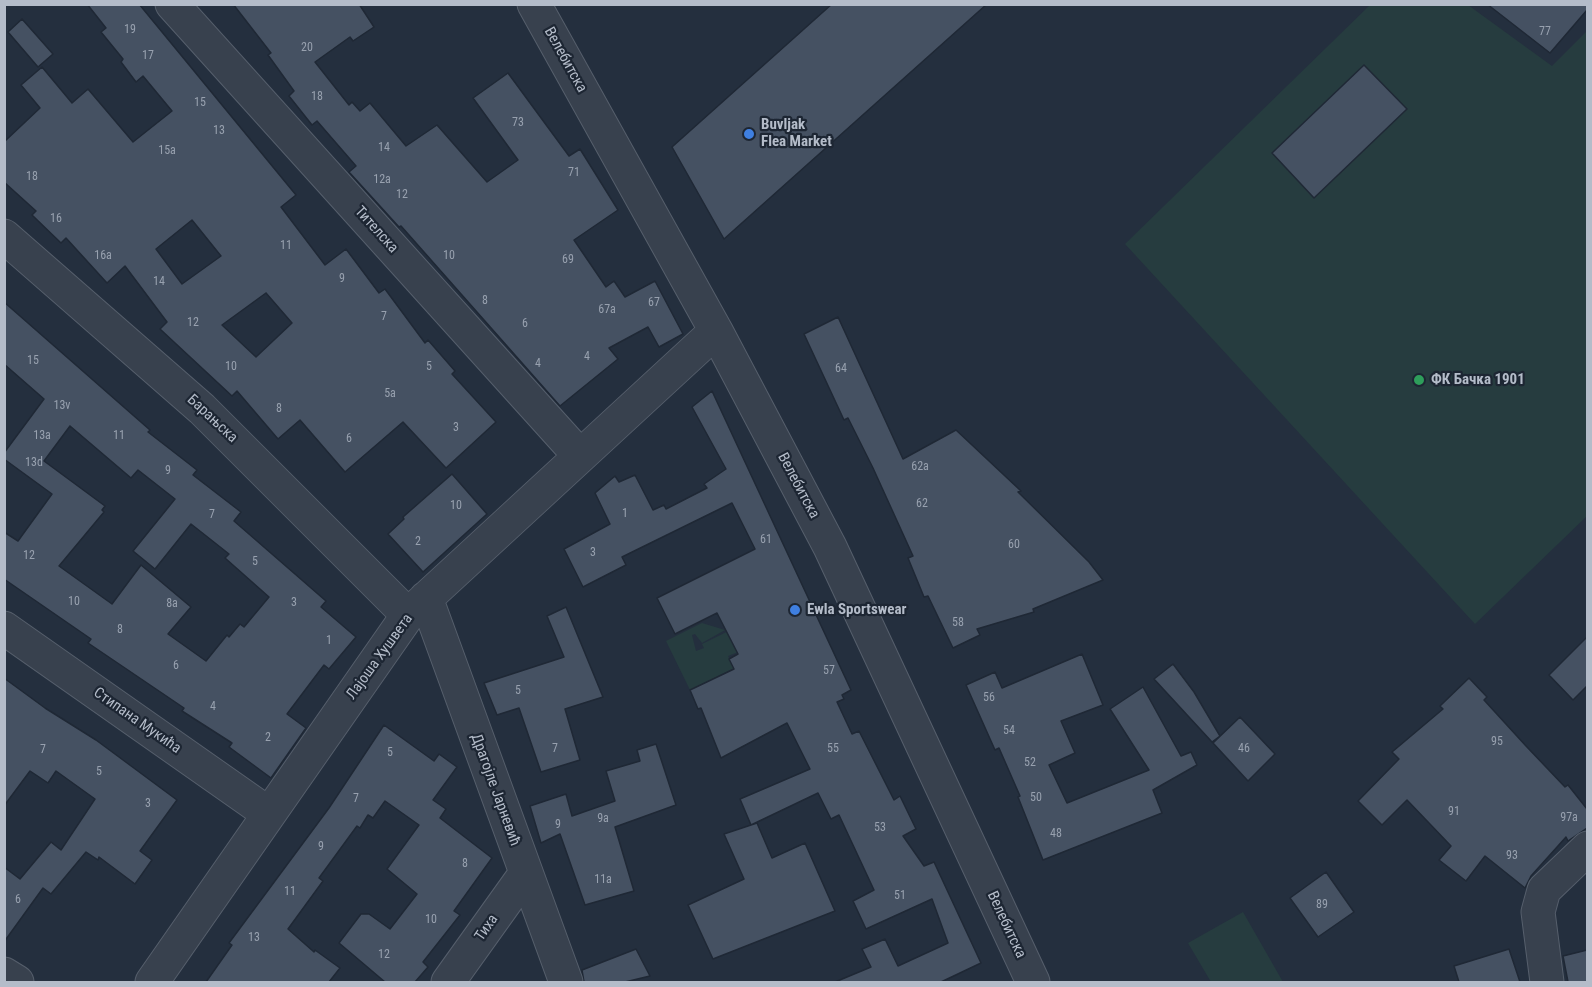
<!DOCTYPE html>
<meta charset="utf-8">
<style>
body{margin:0}
#map{position:relative;width:1592px;height:987px;overflow:hidden;background:#242f3e;font-family:"Roboto Condensed",sans-serif}
canvas{display:block}
.frame{position:absolute;inset:0;border:6px solid #b4bcc9;pointer-events:none}
</style>
<div id="map">
<canvas width="1592" height="987"></canvas>
<div class="frame"></div>
</div>
<script>
const ctx = document.querySelector('canvas').getContext('2d');
ctx.lineJoin = 'round';
function fill(path, color) {
  ctx.fillStyle = color;
  ctx.fill(path, 'evenodd');
}
function poly(rows) {
  const path = new Path2D();
  for (const r of rows) {
    path.moveTo(r[0], r[1]);
    for (let i = 2; i < r.length; i += 2) path.lineTo(r[i], r[i + 1]);
  }
  return path;
}
function trace(path, color, width, dash) {
  ctx.strokeStyle = color;
  ctx.lineWidth = width;
  ctx.lineCap = dash ? 'butt' : 'round';
  ctx.setLineDash(dash || []);
  ctx.stroke(path);
}
function label(font, color, halo, rows, align = 'center') {
  ctx.font = font + ' "Roboto Condensed",sans-serif';
  ctx.lineWidth = 4.5;
  ctx.setLineDash([]);
  ctx.textBaseline = 'middle';
  ctx.strokeStyle = halo;
  ctx.fillStyle = color;
  for (const [text, x, y, turn = 0] of rows) {
    ctx.save();
    ctx.translate(x, y);
    ctx.rotate((+turn || 0) * Math.PI / 180);
    ctx.textAlign = isNaN(turn) ? turn : align;
    if (halo) ctx.strokeText(text, 0, 0);
    ctx.fillText(text, 0, 0);
    ctx.restore();
  }
}
fill(poly([
 [1370,5,1468,5,1552,66,1587,31,1587,516,1475,624,1125,244],
 [702,623,725,630,702,643,695,634,692,635,696,651,704,648,702,644,745,623,738,652,728,656,734,668,690,690,666,641],
 [1243,912,1283,982,1211,982,1188,943]
]), '#263c3f');
const building = poly([
 [87,4,139,4,296,195,281,207,325,265,346,249,379,293,385,289,425,343,428,340,455,371,452,374,496,422,446,468,403,422,345,472,300,420,278,439,237,391,232,396,160,329,167,322,125,266,107,283,66,238,61,243,32,215,36,211,4,182,4,142,40,108,21,85,42,67,72,103,88,89,133,142,172,111,143,76,136,82,121,62,123,59,101,32,106,28,87,4],
 [192,220,221,256,182,284,156,249,192,220],
 [266,293,292,323,256,357,222,325,266,293],
 [233,4,359,4,374,27,353,41,350,37,315,62,349,105,352,102,360,111,370,103,406,146,437,125,487,182,518,160,473,98,508,73,569,156,580,149,618,210,574,240,606,287,614,281,625,297,655,281,683,334,659,347,648,327,609,348,618,359,560,406,401,226,399,227,349,172,356,166,317,121,312,125,289,96,294,91,268,55,271,53,233,4],
 [832,4,987,4,724,239,672,147,832,4],
 [1487,4,1587,4,1587,10,1550,53,1487,4],
 [22,19,53,54,38,67,8,32,22,19],
 [1364,65,1407,109,1314,198,1272,153,1364,65],
 [4,302,150,430,148,432,197,470,193,475,241,512,234,521,326,601,321,607,356,637,329,669,324,665,287,714,306,728,271,778,229,747,232,743,182,711,184,708,88,643,91,639,4,579,4,532,18,541,52,494,4,459,4,453,44,399,4,364,4,302],
 [70,426,131,478,138,470,175,499,133,551,155,569,191,524,229,554,225,558,269,597,244,627,240,624,229,637,227,635,206,661,168,634,191,607,141,565,112,604,59,566,104,512,102,510,105,506,44,461,70,426],
 [838,317,903,459,956,430,1021,491,1018,492,1089,562,1103,580,1033,609,1034,612,977,629,980,635,953,648,928,596,924,597,908,558,913,556,873,468,848,418,844,420,804,334,838,317],
 [712,391,851,690,842,695,844,699,837,702,852,734,859,731,894,800,900,796,916,829,903,836,924,866,934,862,981,963,941,982,835,982,871,967,862,949,885,939,898,966,948,943,932,899,866,929,853,901,874,890,839,815,831,819,818,793,751,825,757,823,772,858,805,843,835,911,713,959,688,905,744,879,724,834,751,825,740,799,810,769,787,723,721,758,701,708,698,709,690,690,734,669,729,659,738,654,717,613,675,634,657,598,755,549,732,503,622,557,626,565,583,587,564,549,610,524,595,493,615,476,619,482,635,475,653,510,664,505,666,509,707,488,704,484,726,469,692,407,712,391],
 [452,474,487,514,423,572,388,534,404,519,403,517,452,474],
 [566,607,603,697,565,709,580,760,541,772,519,708,497,715,484,683,564,657,547,616,566,607],
 [1587,637,1587,686,1573,700,1549,675,1587,637],
 [1082,654,1103,705,1061,721,1075,753,1049,765,1067,803,1149,770,1110,709,1143,687,1181,756,1191,752,1197,765,1153,790,1162,813,1043,860,1018,797,1020,796,999,748,995,750,966,685,995,672,1002,688,1082,654],
 [1173,664,1194,692,1220,736,1212,742,1154,679,1173,664],
 [4,678,45,708,96,740,177,800,140,851,152,860,135,884,99,857,98,860,86,852,51,894,43,888,4,942,4,867,20,879,51,842,61,850,95,799,56,771,48,783,30,771,4,806,4,678],
 [1469,678,1487,697,1484,700,1526,746,1565,787,1568,785,1587,809,1587,828,1568,841,1566,837,1531,876,1525,888,1485,856,1466,881,1439,860,1451,846,1407,800,1382,825,1358,801,1399,759,1392,752,1443,709,1440,706,1469,678],
 [1240,717,1275,754,1248,781,1213,743,1240,717],
 [384,725,434,761,439,754,457,767,433,800,446,809,440,818,492,858,454,911,460,915,423,962,428,967,415,982,385,982,339,943,361,914,369,914,390,929,417,894,387,869,419,825,385,801,373,818,368,815,360,828,357,826,319,878,323,881,288,929,314,952,315,950,340,968,329,982,206,982,232,945,229,943,329,808,384,725],
 [656,744,676,805,615,827,634,891,585,905,560,834,541,843,530,806,566,794,572,816,615,801,606,771,640,761,637,750,656,744],
 [1326,872,1354,912,1318,937,1290,898,1326,872],
 [636,949,650,976,625,982,584,982,582,970,636,949],
 [1509,949,1520,982,1459,982,1454,966,1509,949],
 [1587,950,1587,982,1568,982,1563,956,1587,950]
]);
fill(building, '#455162');
trace(building, '#1f2835', 1.5);
const minor = poly([
 [172,4,580,456],
 [534,4,716,331,830,547,1033,982],
 [4,236,202,409,408,615],
 [426,598,566,982],
 [4,628,269,814],
 [4,974,17,982],
 [152,982,408,615,716,331],
 [448,982,526,873],
 [1547,982,1538,912,1544,890,1588,848]
]);
trace(minor, '#565f6c', 35);
trace(minor, '#38414e', 33);
for (const [x, y, r, color] of [
 [749,134,6,"#3f7fe0"],
 [1419,380,6,"#2e9e5b"],
 [795,610,6,"#3f7fe0"]
]) {
  const dot = new Path2D();
  dot.arc(x, y, r, 0, 2 * Math.PI);
  ctx.fillStyle = color;
  ctx.fill(dot);
  trace(dot, '#1d2633', 2);
}
label('12px', '#98a1af', null, [
 ["19",130,30],
 ["77",1545,32],
 ["20",307,48],
 ["17",148,56],
 ["18",317,97],
 ["15",200,103],
 ["73",518,123],
 ["13",219,131],
 ["14",384,148],
 ["15a",167,151],
 ["71",574,173],
 ["18",32,177],
 ["12a",382,180],
 ["12",402,195],
 ["16",56,219],
 ["11",286,246],
 ["16a",103,256],
 ["10",449,256],
 ["69",568,260],
 ["9",342,279],
 ["14",159,282],
 ["8",485,301],
 ["67",654,303],
 ["67a",607,310],
 ["7",384,317],
 ["12",193,323],
 ["6",525,324],
 ["4",587,357],
 ["15",33,361],
 ["4",538,364],
 ["10",231,367],
 ["5",429,367],
 ["64",841,369],
 ["5a",390,394],
 ["13v",62,406],
 ["8",279,409],
 ["3",456,428],
 ["13a",42,436],
 ["11",119,436],
 ["6",349,439],
 ["13d",34,463],
 ["62a",920,467],
 ["9",168,471],
 ["62",922,504],
 ["10",456,506],
 ["1",625,514],
 ["7",212,515],
 ["61",766,540],
 ["2",418,542],
 ["60",1014,545],
 ["3",593,553],
 ["12",29,556],
 ["5",255,562],
 ["10",74,602],
 ["3",294,603],
 ["8a",172,604],
 ["58",958,623],
 ["8",120,630],
 ["1",329,641],
 ["6",176,666],
 ["57",829,671],
 ["5",518,691],
 ["56",989,698],
 ["4",213,707],
 ["54",1009,731],
 ["2",268,738],
 ["95",1497,742],
 ["7",555,749],
 ["55",833,749],
 ["46",1244,749],
 ["7",43,750],
 ["5",390,753],
 ["52",1030,763],
 ["5",99,772],
 ["50",1036,798],
 ["7",356,799],
 ["3",148,804],
 ["91",1454,812],
 ["97a",1569,818],
 ["9a",603,819],
 ["9",558,825],
 ["53",880,828],
 ["48",1056,834],
 ["9",321,847],
 ["93",1512,856],
 ["8",465,864],
 ["11a",603,880],
 ["11",290,892],
 ["51",900,896],
 ["6",18,900],
 ["89",1322,905],
 ["10",431,920],
 ["13",254,938],
 ["12",384,955]
]);
label('15px', '#b4bcc9', '#1d2633', [
 ["Велебитска",565,60,61],
 ["Тителска",376,230,48],
 ["Барањска",212,419,43],
 ["Велебитска",798,486,62],
 ["Лајоша Хушвета",380,657,-54],
 ["Стипана Мукића",137,721,35],
 ["Драгојле Јарневић",495,790,70],
 ["Велебитска",1006,925,65],
 ["Тиха",487,928,-55]
]);
label('bold 15px', '#b4bcc9', '#1d2633', [
 ["Buvljak",761,125],
 ["Flea Market",761,142],
 ["ФК Бачка 1901",1431,380],
 ["Ewla Sportswear",807,610]
], 'left');
</script>
